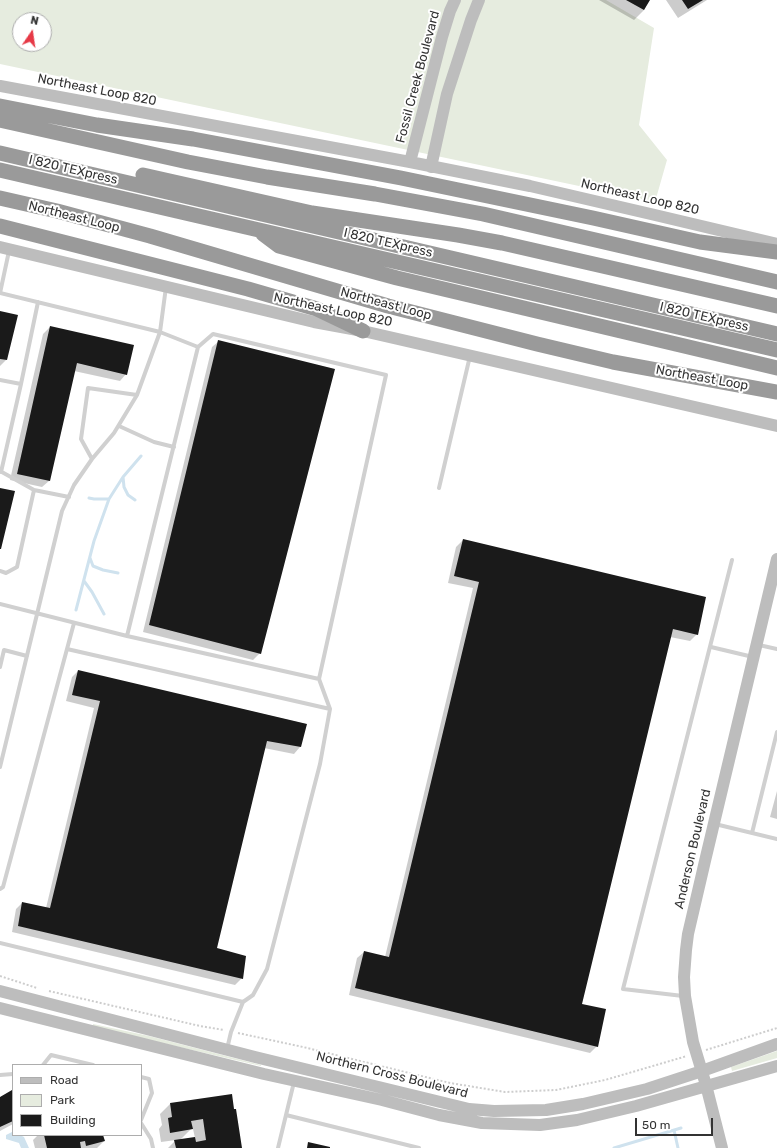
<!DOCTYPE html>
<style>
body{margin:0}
#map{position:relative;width:777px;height:1148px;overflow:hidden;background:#fff;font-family:Rubik,sans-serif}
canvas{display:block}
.legend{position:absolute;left:12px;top:1064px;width:130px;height:72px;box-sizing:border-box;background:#fff;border:1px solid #adadad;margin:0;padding:5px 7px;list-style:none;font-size:12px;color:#333}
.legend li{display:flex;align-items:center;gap:8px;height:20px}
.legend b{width:20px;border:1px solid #adadad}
.north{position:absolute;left:12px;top:12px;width:40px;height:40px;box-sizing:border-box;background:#fff;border:1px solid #adadad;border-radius:50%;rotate:13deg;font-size:11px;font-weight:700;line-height:16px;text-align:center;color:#333}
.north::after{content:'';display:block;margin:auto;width:14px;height:18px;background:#e63946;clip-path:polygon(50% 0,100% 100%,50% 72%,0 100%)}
.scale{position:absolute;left:635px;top:1118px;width:78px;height:18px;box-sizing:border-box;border:2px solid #333;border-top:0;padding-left:5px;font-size:12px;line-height:14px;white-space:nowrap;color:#333;-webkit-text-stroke:3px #fff;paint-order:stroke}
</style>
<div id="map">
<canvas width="777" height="1148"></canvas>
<ul class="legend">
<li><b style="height:5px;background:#bdbdbd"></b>Road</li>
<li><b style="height:11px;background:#e6ecdf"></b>Park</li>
<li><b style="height:11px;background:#1a1a1a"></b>Building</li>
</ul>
<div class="north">N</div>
<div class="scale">50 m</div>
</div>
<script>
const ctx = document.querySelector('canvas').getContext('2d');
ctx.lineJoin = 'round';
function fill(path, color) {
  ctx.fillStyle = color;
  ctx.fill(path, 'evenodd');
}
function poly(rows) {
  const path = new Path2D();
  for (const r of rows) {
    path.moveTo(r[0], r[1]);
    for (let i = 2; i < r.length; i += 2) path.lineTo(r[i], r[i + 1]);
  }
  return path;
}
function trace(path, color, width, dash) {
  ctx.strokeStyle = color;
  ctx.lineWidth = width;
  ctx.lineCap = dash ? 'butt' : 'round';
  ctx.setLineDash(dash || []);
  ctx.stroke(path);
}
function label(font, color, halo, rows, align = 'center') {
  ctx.font = font + ' Rubik,sans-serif';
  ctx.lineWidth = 4;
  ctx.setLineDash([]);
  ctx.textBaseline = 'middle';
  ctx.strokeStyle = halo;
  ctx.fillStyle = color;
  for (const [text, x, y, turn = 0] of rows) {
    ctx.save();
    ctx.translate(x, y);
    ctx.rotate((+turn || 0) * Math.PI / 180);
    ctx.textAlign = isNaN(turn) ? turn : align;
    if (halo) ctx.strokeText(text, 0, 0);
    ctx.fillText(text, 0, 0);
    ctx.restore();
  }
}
fill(poly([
 [0,0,606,0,654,28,639,125,667,160,655,202,0,64],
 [20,20,44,20,44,44,20,44],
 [93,1024,149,1036,261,1065,261,1066,93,1027],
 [777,1051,777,1058,732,1071,731,1067]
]), '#e6ecdf');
fill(poly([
 [12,1132,13,1133,13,1135,20,1135,24,1137,29,1148,21,1148,19,1143,6,1139,6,1135]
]), '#cfe2ee');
fill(poly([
 [599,0,649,0,644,10,634,20],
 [666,0,707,0,678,18],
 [0,312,6,360,0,366],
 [50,327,126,374,120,381,74,371,49,481,42,487,10,480,43,334],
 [219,341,260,653,253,660,143,632,212,347],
 [463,540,697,634,690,641,670,637,581,1005,597,1046,590,1053,349,995,357,958,364,952,385,957,473,588,448,583,456,547],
 [78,671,306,724,300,747,294,754,264,748,216,949,242,978,235,985,12,932,16,909,22,903,46,908,94,708,66,701,72,677],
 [777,791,777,819,770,817],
 [12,1091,13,1093,13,1124,0,1131,0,1098],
 [231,1095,241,1148,168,1148,176,1140,161,1142,159,1129,162,1125,160,1114,170,1104],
 [191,1129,193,1129,195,1138,180,1140],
 [38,1135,102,1135,104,1141,97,1148,35,1148,33,1140]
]), '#0003');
trace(poly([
 [123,477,124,487,128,495,135,500],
 [89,498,94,499,109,499],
 [90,558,93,566,103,570,118,573],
 [84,581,92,592,104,614],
 [76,610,94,541,109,499,123,477,141,456],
 [674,1130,678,1148],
 [614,1148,681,1128]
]), '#cfe2ee', 3);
fill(poly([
 [626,0,650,0,644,10],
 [682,0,703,0,688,9],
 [0,311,18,315,7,360,0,359],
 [50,326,134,345,127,375,77,363,50,481,17,474],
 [218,340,335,369,261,654,149,625],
 [0,488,15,491,1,549,0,549],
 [463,539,706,597,698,635,673,629,582,1004,606,1009,598,1047,355,988,364,951,389,957,479,582,454,576],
 [78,670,307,724,301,747,267,741,217,948,246,956,243,979,18,926,22,902,50,908,100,701,72,695],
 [12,1090,13,1121,0,1127,0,1097],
 [232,1094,234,1109,236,1109,242,1148,176,1148,174,1140,195,1137,196,1142,206,1140,203,1119,191,1121,193,1129,170,1133,168,1118,172,1117,170,1103],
 [44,1135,103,1135,105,1141,86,1146,85,1141,80,1142,81,1148,47,1148],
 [308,1142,330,1147,330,1148,307,1148]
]), '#1a1a1a');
trace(poly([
 [0,976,37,988],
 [49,991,200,1026,224,1030],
 [238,1033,303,1047,450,1083,505,1092,556,1090,605,1080,687,1056],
 [706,1050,777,1028]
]), '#cdcdcd', 2, [2, 2]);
trace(poly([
 [0,293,160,332,198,347,127,636],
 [0,293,9,251],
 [198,347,213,334,386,375,319,679],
 [0,380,21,384],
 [119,426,154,442,174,447],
 [92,459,81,439,88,388,137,395],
 [0,471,34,490,69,497],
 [1,472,21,384,38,302],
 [439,488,470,356],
 [0,571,6,573,17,567,34,490],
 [0,604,127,636,319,679,330,709,320,764,267,969,253,995,243,1002,231,1032,227,1049],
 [759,645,777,649],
 [711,647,753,657],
 [67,649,330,709],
 [0,667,4,650,27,656],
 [0,767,62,511,74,485,92,459,114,433,137,395,160,332,166,287],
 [715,824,777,839],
 [752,833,777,732],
 [0,889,3,887,74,623],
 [0,943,243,1002],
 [683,996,623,989,732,560],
 [43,1065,51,1055,93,1065],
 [0,1075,13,1074],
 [141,1077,149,1079,152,1093,141,1120],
 [286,1115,294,1082],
 [141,1123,151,1139,153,1148],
 [278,1148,286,1115,419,1148]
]), '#d0d0d0', 4);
trace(poly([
 [0,86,410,162,530,186,655,215,777,244],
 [410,162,442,37,450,11,455,0],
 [431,167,447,94,471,20,479,0],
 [0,247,314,322,363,331,777,426],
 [0,991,255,1057,428,1099,469,1109,494,1111,546,1110,583,1104,647,1089,702,1071,777,1044],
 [0,1008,264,1074,382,1100,439,1115,482,1123,540,1125,577,1120,636,1106,777,1066],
 [722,1148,706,1085,693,1042,685,996,684,977,686,950,688,934,705,861,777,559]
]), '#bdbdbd', 12);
trace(poly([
 [0,106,97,125,193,139,401,178,593,218,700,242,777,252],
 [0,120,188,162,267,177,375,194,483,214,777,282],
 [0,153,777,334],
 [0,170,777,350],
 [143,175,312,213,458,235,502,243,777,306],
 [0,198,57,211,150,236,388,306,537,344,613,362,777,392],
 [0,226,248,289,317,309,363,331],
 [263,234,279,246,397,278,777,368]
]), '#9a9a9a', 15);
label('13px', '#333', '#fff', [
 ["Fossil Creek Boulevard",418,77,-75],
 ["Northeast Loop 820",97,90,11],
 ["I 820 TEXpress",73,170,13],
 ["Northeast Loop 820",640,197,13],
 ["Northeast Loop",74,217,14],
 ["I 820 TEXpress",388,243,13],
 ["Northeast Loop",386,304,15],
 ["Northeast Loop 820",333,310,12],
 ["I 820 TEXpress",704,317,13],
 ["Northeast Loop",702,378,10],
 ["Anderson Boulevard",693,849,-77],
 ["Northern Cross Boulevard",392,1075,14]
]);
</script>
